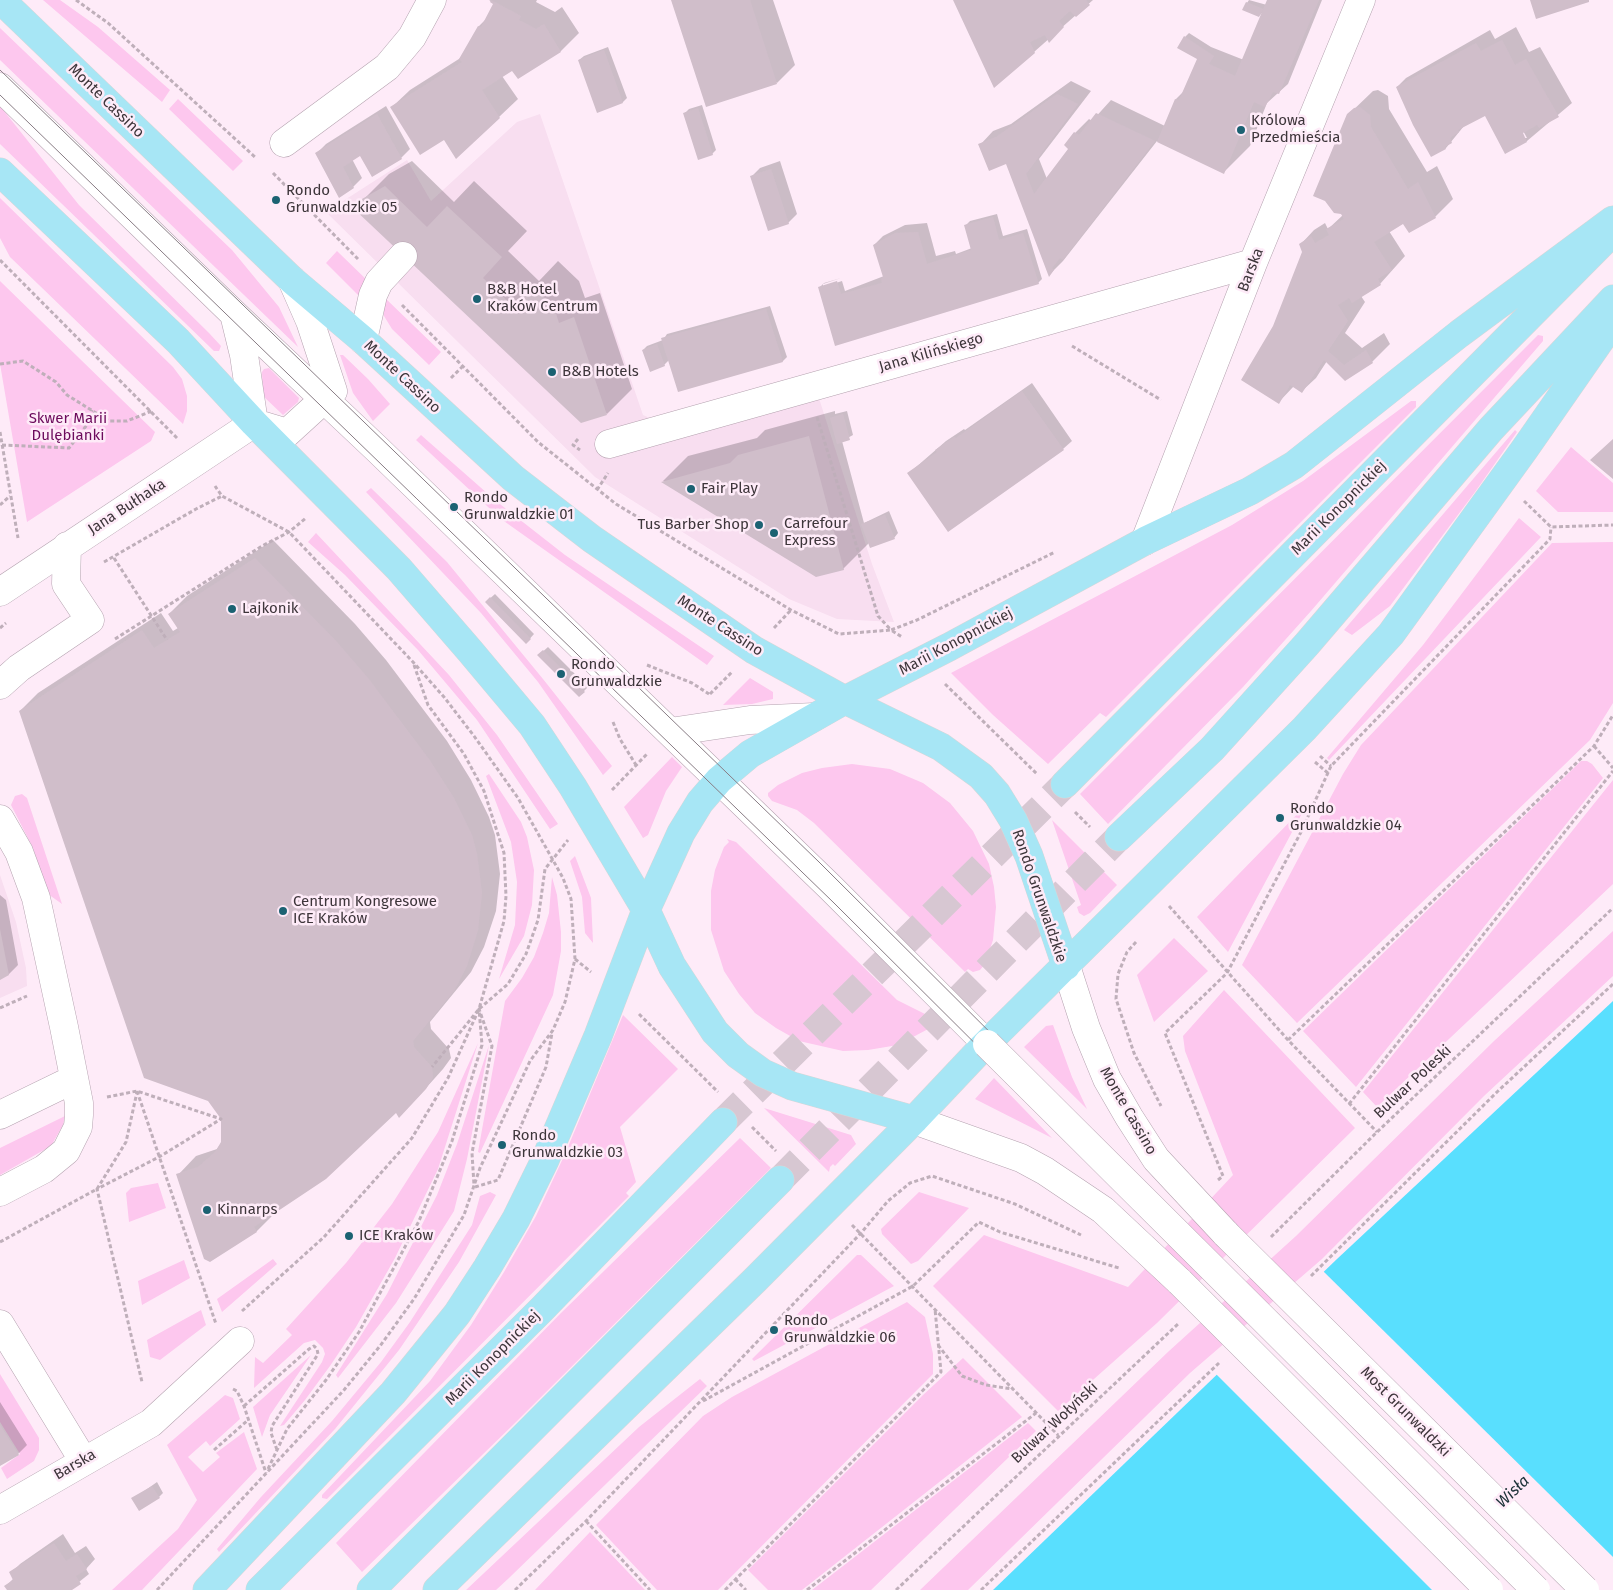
<!DOCTYPE html>
<meta charset="utf-8">
<style>
body{margin:0}
canvas{display:block;background:#feebf8}
</style>
<canvas width="1613" height="1590"></canvas>
<script>
const ctx = document.querySelector('canvas').getContext('2d');
ctx.lineJoin = 'round';
function fill(path, color) {
  ctx.fillStyle = color;
  ctx.fill(path, 'evenodd');
}
function poly(rows) {
  const path = new Path2D();
  for (const r of rows) {
    path.moveTo(r[0], r[1]);
    for (let i = 2; i < r.length; i += 2) path.lineTo(r[i], r[i + 1]);
  }
  return path;
}
function trace(path, color, width, dash) {
  ctx.strokeStyle = color;
  ctx.lineWidth = width;
  ctx.lineCap = dash ? 'butt' : 'round';
  ctx.setLineDash(dash || []);
  ctx.stroke(path);
}
function label(font, color, halo, rows, align = 'center') {
  ctx.font = font + ' "Fira Sans",sans-serif';
  ctx.lineWidth = 5;
  ctx.setLineDash([]);
  ctx.textBaseline = 'middle';
  ctx.strokeStyle = halo;
  ctx.fillStyle = color;
  for (const [text, x, y, turn = 0] of rows) {
    ctx.save();
    ctx.translate(x, y);
    ctx.rotate((+turn || 0) * Math.PI / 180);
    ctx.textAlign = isNaN(turn) ? turn : align;
    if (halo) ctx.strokeText(text, 0, 0);
    ctx.fillText(text, 0, 0);
    ctx.restore();
  }
}
fill(poly([
 [540,114,643,415,679,431,817,392,872,564,894,622,837,619,789,599,595,477,326,212,407,160,431,201,517,122],
 [0,875,16,922,26,968,27,986,0,998]
]), '#f8def0');
fill(poly([
 [43,0,60,0,98,27,170,90,162,102],
 [0,28,232,250,279,307,298,347,0,60],
 [178,99,243,161,233,171,169,109],
 [0,106,79,205,209,333,221,346,219,351,214,351,0,144],
 [0,198,173,367,182,379,187,396,187,411,183,424,10,257,0,238],
 [337,251,371,284,360,297,326,263],
 [0,281,155,432,151,441,27,522,0,364],
 [384,297,441,352,429,365,392,329,384,316],
 [1538,335,1543,336,1543,341,1311,611,1243,687,1108,824,1080,794],
 [340,355,343,355,368,379,390,404,373,421,353,393],
 [269,368,299,398,298,402,283,415,263,396,262,372,264,369],
 [1411,401,1416,401,1416,407,1106,717,1100,713,1048,764,993,715,951,673,1232,525,1303,481],
 [1515,430,1517,432,1475,492,1390,606,1352,635,1344,630],
 [421,435,496,501,565,555,714,656,707,665,501,519,416,440],
 [1571,447,1613,483,1613,512,1558,512,1536,491],
 [371,488,447,562,543,679,612,766,603,775,538,682,481,613,366,492],
 [1519,518,1541,537,1329,760,1327,758,1423,645],
 [316,533,449,675,497,735,558,824,550,829,477,720,418,650,345,575,308,542],
 [1613,542,1613,703,1590,740,1297,1023,1242,965,1343,774,1361,745,1552,543],
 [750,678,773,692,773,699,752,704,723,705],
 [672,757,682,767,666,791,648,835,643,838,624,807],
 [1581,761,1587,761,1592,764,1603,778,1356,1087,1303,1031],
 [852,764,890,769,923,783,950,803,973,831,989,864,994,887,996,907,993,940,985,964,980,970,973,972,968,969,965,972,814,823,797,810,772,801,768,796,768,793,778,785,802,773,822,768],
 [489,774,521,822,527,837,534,870,532,905,524,936,499,979,515,925,517,882,511,842,486,776],
 [1613,780,1613,884,1377,1107,1363,1092],
 [22,794,27,798,62,904,48,894,33,848,11,805,15,796],
 [1307,804,1228,952,1197,917],
 [1052,820,1117,885,1090,913,1084,916,1079,913,1077,907,1081,905],
 [727,839,736,842,897,1000,931,1017,930,1028,898,1045,868,1050,843,1051,799,1041,776,1028,755,1013,739,994,724,971,711,930,711,891,715,870,724,847,729,842],
 [575,856,591,898,593,943,585,933,582,897,570,861],
 [552,877,557,895,561,932,561,951,553,995,480,1153,478,1152,505,1001,522,978,534,957,543,933,549,913],
 [1613,931,1613,976,1484,1096,1322,1259,1190,1373,968,1590,920,1590,1169,1351,1296,1236,1494,1041],
 [1174,938,1208,971,1154,1022,1137,975],
 [1224,990,1355,1128,1157,1323,1058,1411,933,1286,984,1235,1128,1287,1233,1175,1185,1051,1183,1036],
 [623,1015,678,1069,620,1127,636,1182,626,1193,629,1196,327,1499,322,1498,322,1495,430,1381,471,1325,504,1272,536,1216,565,1154],
 [1053,1025,1072,1077,1087,1109,1024,1047,1046,1026],
 [478,1043,438,1169,395,1258,356,1327,330,1366,305,1400,284,1425,280,1426,322,1362,325,1354,323,1348,315,1340,304,1343,254,1388,255,1357,263,1363,292,1335,286,1329,346,1263,392,1204,438,1132],
 [489,1045,467,1159,454,1211,396,1303,338,1378,336,1375,387,1294,437,1195,457,1144],
 [994,1078,1052,1138,975,1099],
 [764,1108,851,1135,856,1144,835,1166,833,1164,830,1167,829,1172],
 [65,1116,63,1125,51,1146,0,1175,0,1148],
 [740,1138,771,1168,515,1423,362,1572,336,1543,561,1313],
 [158,1183,166,1208,129,1222,126,1193,131,1188],
 [490,1192,496,1195,459,1262,399,1350,335,1429,219,1552,217,1549,261,1497,332,1421,381,1362,410,1322,472,1225,480,1196],
 [919,1192,969,1208,918,1261,911,1264,882,1234,881,1229],
 [857,1255,861,1255,894,1286,754,1361,752,1359],
 [273,1259,277,1264,222,1312,217,1299],
 [184,1260,190,1278,142,1305,138,1281],
 [907,1302,925,1317,933,1354,933,1374,718,1590,657,1590,596,1525,703,1416,732,1397],
 [201,1310,206,1325,160,1360,150,1357,147,1340],
 [311,1355,270,1415,262,1437,253,1407],
 [963,1358,1022,1417,802,1590,768,1590,748,1570,923,1395],
 [0,1374,39,1438,39,1450,34,1461,7,1479,1,1468,20,1454,0,1422],
 [700,1379,707,1386,509,1578,496,1590,466,1590,639,1427],
 [225,1395,233,1398,240,1419,210,1446,206,1441,188,1457,203,1472,220,1457,216,1453,244,1432,257,1469,142,1590,112,1590,178,1529,197,1500,167,1445],
 [1028,1423,1036,1431,871,1590,812,1590],
 [590,1532,645,1590,535,1590]
]), '#fdc7ee');
fill(poly([
 [1613,1001,1613,1590,993,1590,1337,1259]
]), '#59dffe');
fill(poly([
 [1322,1270,1613,1557,1613,1590,1432,1590,1215,1373]
]), '#feebf8');
fill(poly([
 [489,0,537,0,536,2,555,12,562,7,579,33,561,51,518,78,513,69,502,76,518,99,499,117,444,138,392,107,410,90,462,57,479,26,488,17,495,4],
 [672,0,773,0,795,65,777,83],
 [954,0,1093,0,1034,52],
 [1249,0,1267,5,1269,0,1322,0,1288,84,1267,103,1250,146,1224,172,1157,141,1063,261,1050,274,1007,162,980,145,993,131,1011,124,1071,81,1091,91,1039,159,1047,179,1069,149,1065,145,1075,133,1089,119,1092,121,1111,100,1165,126,1176,99,1184,91,1199,59,1185,37,1189,33,1211,47,1244,60,1265,10,1259,16,1243,9],
 [1516,27,1529,52,1540,47,1572,103,1527,141,1506,152,1486,114,1464,126,1446,148,1432,155,1397,87,1406,78,1490,30,1495,39],
 [1521,127,1527,138,1524,138],
 [608,47,627,98,623,102,598,111,579,60,584,56],
 [1378,90,1388,96,1389,109,1427,172,1437,166,1453,199,1435,217,1404,222,1389,231,1405,256,1380,284,1361,296,1365,302,1345,333,1362,348,1384,333,1390,344,1372,362,1345,379,1327,361,1316,378,1302,391,1294,386,1278,403,1275,327,1303,252,1301,244,1314,230,1325,223,1328,229,1343,215,1348,115,1373,91],
 [702,105,716,150,712,154,685,113,689,109],
 [386,106,410,149,401,158,361,154,352,159,362,178,353,187,317,153,326,144],
 [412,161,454,202,474,181,527,231,508,251,539,281,558,261,579,281,585,298,600,293,632,389,607,414,355,208,389,174],
 [780,161,797,214,788,223,751,177,760,168],
 [997,214,1003,236,1027,229,1042,279,1038,283,872,333,820,287,824,283,841,278,823,284,823,287,842,281,845,291,884,276,874,245,883,236,905,225,927,223,936,256,955,251,956,254,972,248,966,225,970,221],
 [770,306,787,357,783,361,669,360,664,365,643,350,647,346,663,340,667,334],
 [1032,383,1072,441,1063,449,908,474,946,441,964,429,965,430],
 [835,411,835,414,847,411,853,435,842,441,864,523,889,511,898,533,894,538,869,543,843,569,663,481,688,456,757,438,765,430],
 [273,540,355,624,386,660,447,741,471,780,489,817,495,835,500,874,496,911,484,947,471,972,430,1022,431,1029,449,1049,451,1058,443,1069,417,1098,396,1112,275,1213,257,1231,210,1261,178,1175,196,1156,217,1149,222,1142,222,1118,20,711,38,693,161,613,173,631,178,628,169,614,187,596],
 [495,594,534,634,526,643,486,602],
 [548,647,588,687,579,696,539,655],
 [0,895,6,900,18,965,9,974,0,978],
 [0,1402,27,1445,18,1454,0,1465],
 [157,1482,163,1493,159,1497,133,1499],
 [63,1534,75,1553,86,1546,95,1559,86,1569,89,1574,69,1590,9,1590,6,1586,14,1578,11,1573,20,1564]
]), '#0003');
fill(poly([
 [491,0,521,16,519,20,536,29,544,24,561,52,518,79,512,71,482,90,500,118,456,159,444,140,420,155,390,107,462,62,459,59,478,26,481,27,493,4,490,2],
 [671,0,750,0,777,84,706,107],
 [953,0,1086,0,1090,5,1076,17,1070,11,1059,21,1064,27,1049,43,1045,35,1030,42,1035,53,994,88],
 [1267,0,1319,0,1279,94,1273,92,1265,107,1254,102,1224,174,1157,142,1175,99,1179,100,1197,59,1177,48,1184,36,1214,56,1209,64,1235,76],
 [1530,0,1589,0,1589,2,1536,19],
 [1246,2,1263,9,1259,17,1242,10],
 [1502,40,1515,65,1526,59,1559,117,1539,128,1537,125,1523,133,1527,142,1505,154,1485,116,1458,130,1459,132,1450,138,1452,143,1445,147,1446,149,1431,157,1413,125,1396,87,1476,43,1481,51],
 [604,50,623,103,597,113,578,60],
 [1057,94,1078,104,1026,174,1034,194,1068,149,1064,145,1074,132,1079,135,1096,113,1155,141,1063,260,1060,258,1052,268,1054,270,1049,277,1006,164,989,171,978,144,996,137],
 [1360,107,1370,115,1371,127,1408,189,1418,182,1436,218,1409,233,1403,224,1374,242,1392,270,1378,279,1381,285,1352,303,1349,298,1338,305,1348,321,1328,351,1344,365,1366,350,1373,363,1345,381,1324,360,1302,393,1290,385,1279,404,1241,380,1273,326,1302,252,1299,244,1311,236,1315,243,1329,235,1326,229,1344,219,1341,214,1334,213,1325,201,1313,196,1347,114,1354,108],
 [698,108,713,155,698,160,683,113],
 [377,114,402,159,372,177,360,156,343,167,354,188,339,198,315,153],
 [771,169,789,224,768,231,750,176],
 [385,186,427,227,447,206,502,257,483,278,513,306,532,286,554,307,559,323,574,317,607,415,581,423,353,208,362,199],
 [993,217,999,240,1023,233,1039,284,835,346,818,287,837,281,841,294,882,283,881,278,883,277,873,245,895,233,918,232,927,264,971,250,964,225],
 [766,309,783,362,678,392,661,338],
 [657,344,665,366,650,372,642,350],
 [1022,391,1064,450,948,532,907,473,937,452,935,450,954,437,956,438],
 [843,414,850,440,837,444,830,418],
 [809,436,844,570,816,577,661,482,730,463,738,455],
 [1613,439,1613,479,1590,460],
 [885,515,895,539,870,548,861,524],
 [255,558,337,642,368,678,429,759,454,798,472,835,477,854,482,893,478,930,467,966,454,991,413,1041,414,1047,432,1067,433,1078,426,1089,399,1118,396,1113,326,1179,254,1227,257,1232,210,1262,204,1259,176,1174,198,1167,215,1152,221,1142,221,1119,208,1101,144,1078,19,711,142,630,154,648,180,632,168,614],
 [490,597,531,639,526,644,485,602],
 [543,650,585,692,579,697,537,655],
 [0,929,9,975,0,980],
 [0,1425,19,1455,0,1466],
 [152,1486,160,1498,139,1511,131,1498],
 [54,1543,66,1561,77,1554,87,1569,76,1576,81,1584,72,1590,7,1590,4,1586,13,1580,9,1572]
]), '#d0beca');
trace(poly([
 [723,1122,1065,784],
 [780,1180,1119,837]
]), '#d7c7d2', 28, [28, 14]);
const minor = poly([
 [0,87,234,314,377,449,830,887,987,1044],
 [284,143,387,67,412,37,432,0],
 [234,314,244,355,254,423],
 [363,340,373,295,379,282,403,256],
 [254,423,287,433,333,391,310,321,292,280],
 [609,444,1253,263],
 [1145,541,1253,263,1361,0],
 [0,592,254,423],
 [0,685,19,668,90,620,66,584,67,546],
 [670,732,750,720,814,717],
 [0,819,19,852,36,898,64,1027,79,1103,79,1115,78,1127,66,1151,44,1169,0,1192],
 [1066,966,1086,1028,1107,1079,1129,1117,1156,1159,1226,1234],
 [0,1115,74,1079],
 [914,1120,1021,1158,1045,1171,1103,1210,1180,1282],
 [0,1324,83,1460],
 [0,1510,151,1423,240,1341]
]);
const major = poly([
 [1,0,292,280,363,340,513,478,592,539,754,650,845,700,941,747,981,776,997,794,1013,820,1029,856,1066,966],
 [0,172,178,341,254,423,399,569,470,651,532,725,573,787,646,910,672,966,715,1032,738,1055,763,1073,792,1086,914,1120],
 [1065,784,1602,243],
 [1119,837,1212,749,1307,644,1491,429,1613,299],
 [207,1590,393,1393,457,1314,487,1268,516,1219,545,1160,598,1036,646,910,681,833,700,802,719,780,750,754,845,700,949,647,1145,541,1250,491,1294,465,1459,334,1613,220],
 [260,1590,542,1309,723,1122],
 [371,1590,780,1180],
 [437,1590,755,1280,914,1120,981,1049,1304,729,1391,634,1524,450,1613,322]
]);
trace(minor, '#b5a3b0', 29);
trace(major, '#d8d7d8', 29);
trace(poly([
 [76,0,108,23,255,157],
 [273,173,358,259],
 [0,260,177,438],
 [402,305,538,442,616,504,791,610,839,634,891,630,902,637],
 [1072,346,1161,400],
 [0,364,23,361,56,382,67,395,109,421,127,421,152,411],
 [451,378,462,367],
 [817,417,878,616,891,630,917,620,1055,552],
 [0,432,18,538],
 [578,439,573,445,580,450],
 [2,445,69,448,86,426,92,410],
 [597,490,608,473],
 [1524,501,1551,527,1613,525],
 [0,505,10,496],
 [114,558,167,640],
 [104,562,196,509,222,496],
 [0,628,6,623],
 [774,628,791,610],
 [115,639,262,546,289,532,306,518],
 [414,665,428,705,464,754,484,791,504,853,506,896,504,921,479,1009,508,984,526,954,538,920,545,869,568,840],
 [647,665,692,683,709,694],
 [945,684,1037,774],
 [710,694,732,672],
 [613,722,620,739,636,765],
 [1594,746,1613,768],
 [1320,756,1331,766],
 [1315,762,1329,774],
 [612,790,647,754],
 [1075,812,1090,827],
 [1169,906,1288,1040,1377,1132],
 [1136,942,1127,952,1118,974,1116,999,1134,1053,1161,1106],
 [575,959,591,972],
 [0,1008,27,996],
 [639,1014,718,1092],
 [1288,1040,1594,746,1613,715],
 [137,1091,216,1324],
 [107,1097,137,1091,221,1119,159,1157,97,1189,142,1382],
 [1349,1104,1613,771],
 [752,1127,776,1151],
 [1218,1180,1223,1176,1165,1033,1227,973,1301,832,1331,766,1550,539,1551,527],
 [475,1187,498,1180,546,1067,552,1033],
 [852,1225,1058,1435],
 [1271,1237,1377,1132,1613,908],
 [0,1242,97,1189,126,1142,137,1092],
 [1311,1276,1497,1092,1613,984],
 [242,1311,324,1237,412,1138,448,1078,479,1009,432,1067],
 [938,1345,962,1376,986,1385,1012,1389],
 [233,1389,237,1391,244,1406,266,1473],
 [703,1401,913,1286,979,1222,1000,1232,1119,1268],
 [244,1406,309,1349,314,1346,317,1349,318,1354,272,1426,271,1433,277,1450],
 [214,1450,248,1420],
 [268,1469,287,1429,326,1380,359,1332,419,1221,452,1141,482,1045,479,1009,492,1046,472,1153,474,1185],
 [586,1521,650,1590],
 [735,1579,746,1590],
 [157,1590,344,1390,380,1346,414,1299,464,1215,480,1168,530,1061,553,1030,565,1002,575,959,571,899,563,878,518,798,474,736,444,697,413,662,289,532,222,496,215,486],
 [515,1590,586,1521,861,1233,888,1201,910,1183,932,1176,1015,1204,1081,1235],
 [725,1590,941,1372,935,1309],
 [807,1590,1036,1413],
 [896,1590,1179,1323],
 [981,1590,1219,1363]
]), '#bfafba', 3, [4, 2.5]);
trace(minor, '#fff', 28);
trace(major, '#a7e6f5', 28);
trace(poly([
 [0,70,819,862,1550,1590],
 [0,95,834,903,1524,1590]
]), '#887c84', 1);
const minorBridge = poly([
 [987,1044,1536,1590],
 [1226,1234,1585,1590],
 [1180,1282,1489,1590]
]);
trace(minorBridge, '#b5a3b0', 29, []);
trace(minorBridge, '#fff', 28);
for (const [x, y, r, color] of [
 [1241,130,5,"#1b6272"],
 [276,200,5,"#1b6272"],
 [477,299,5,"#1b6272"],
 [552,372,5,"#1b6272"],
 [691,489,5,"#1b6272"],
 [454,507,5,"#1b6272"],
 [759,525,5,"#1b6272"],
 [774,533,5,"#1b6272"],
 [232,609,5,"#1b6272"],
 [561,674,5,"#1b6272"],
 [1280,818,5,"#1b6272"],
 [283,911,5,"#1b6272"],
 [502,1145,5,"#1b6272"],
 [207,1210,5,"#1b6272"],
 [349,1236,5,"#1b6272"],
 [774,1330,5,"#1b6272"]
]) {
  const dot = new Path2D();
  dot.arc(x, y, r, 0, 2 * Math.PI);
  ctx.fillStyle = color;
  ctx.fill(dot);
  trace(dot, '#feebf8', 2);
}
label('15px', '#3d353a', '#feebf8', [
 ["Monte Cassino",106,101,44],
 ["Barska",1251,270,-69],
 ["Jana Kilińskiego",931,353,-16],
 ["Monte Cassino",402,377,43],
 ["Jana Bułhaka",127,507,-33],
 ["Marii Konopnickiej",1339,508,-45],
 ["Monte Cassino",720,626,33],
 ["Marii Konopnickiej",956,642,-28],
 ["Rondo Grunwaldzkie",1039,896,71],
 ["Bulwar Poleski",1413,1082,-43],
 ["Monte Cassino",1128,1111,60],
 ["Marii Konopnickiej",493,1358,-45],
 ["Most Grunwaldzki",1405,1412,45],
 ["Bulwar Wołyński",1055,1423,-43],
 ["Barska",75,1465,-30]
]);
label('15px', '#3d353a', '#feebf8', [
 ["Królowa",1251,121],
 ["Przedmieścia",1251,138],
 ["Rondo",286,191],
 ["Grunwaldzkie 05",286,208],
 ["B&B Hotel",487,290],
 ["Kraków Centrum",487,307],
 ["B&B Hotels",562,372],
 ["Fair Play",701,489],
 ["Rondo",464,498],
 ["Grunwaldzkie 01",464,515],
 ["Carrefour",784,524],
 ["Express",784,541],
 ["Tus Barber Shop",749,525,"right"],
 ["Lajkonik",242,609],
 ["Rondo",571,665],
 ["Grunwaldzkie",571,682],
 ["Rondo",1290,809],
 ["Grunwaldzkie 04",1290,826],
 ["Centrum Kongresowe",293,902],
 ["ICE Kraków",293,919],
 ["Rondo",512,1136],
 ["Grunwaldzkie 03",512,1153],
 ["Kinnarps",217,1210],
 ["ICE Kraków",359,1236],
 ["Rondo",784,1321],
 ["Grunwaldzkie 06",784,1338]
], 'left');
label('15px', '#6c0b5c', '#feebf8', [
 ["Skwer Marii",68,419],
 ["Dulębianki",68,436]
]);
label('italic 16px', '#1a3036', '#feebf8', [
 ["Wisła",1513,1492,-44]
]);
</script>
